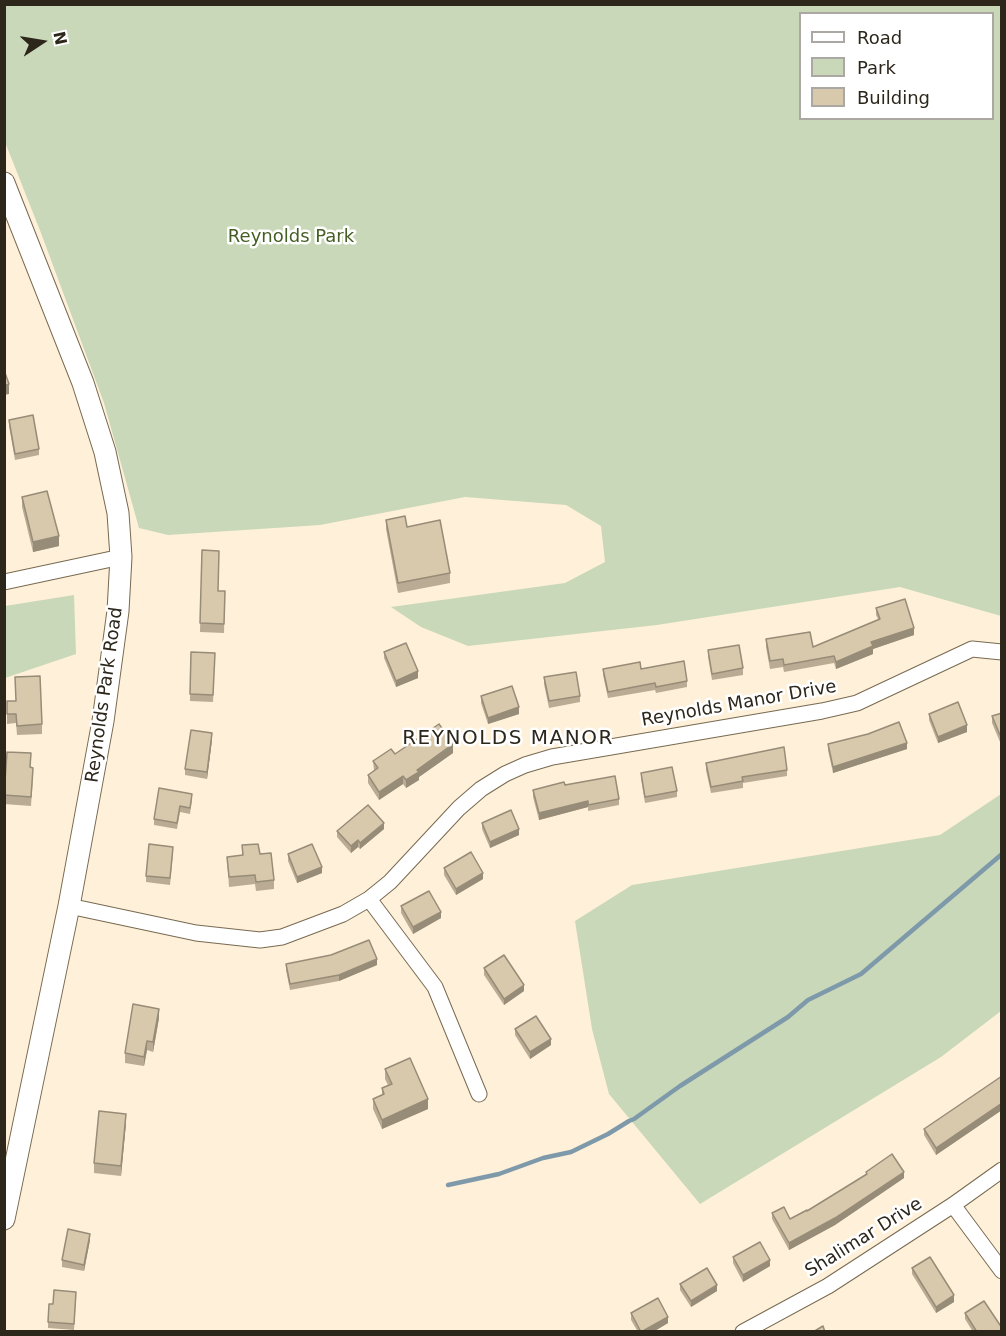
<!DOCTYPE html>
<style>
body{margin:0}
#map{position:relative;width:1006px;height:1336px;overflow:hidden;background:#fef0d9;font-family:"DejaVu Sans",sans-serif}
canvas{display:block}
.frame{position:absolute;inset:0;border:6px solid #2c261b;pointer-events:none}
.legend{position:absolute;left:799px;top:12px;width:195px;height:108px;box-sizing:border-box;background:#fff;border:2px solid #aba8a4;margin:0;padding:8px 10px;list-style:none;font-size:18px;color:#2c261b}
.legend li{display:flex;align-items:center;gap:12px;height:30px}
.legend b{width:30px;border:2px solid #aba8a4}
.north{position:absolute;left:12px;top:12px;width:60px;height:60px;-webkit-text-stroke:4px #fff;paint-order:stroke;rotate:78deg;font-size:16px;font-weight:700;line-height:24px;text-align:center;color:#2c261b}
.north::after{content:'';display:block;margin:auto;width:21px;height:27px;background:#2c261b;clip-path:polygon(50% 0,100% 100%,50% 72%,0 100%)}
</style>
<div id="map">
<canvas width="1006" height="1336"></canvas>
<div class="frame"></div>
<ul class="legend">
<li><b style="height:8px;background:#fff"></b>Road</li>
<li><b style="height:16px;background:#c9d8b9"></b>Park</li>
<li><b style="height:16px;background:#d8c8ac"></b>Building</li>
</ul>
<div class="north">N</div>
</div>
<script>
const ctx = document.querySelector('canvas').getContext('2d');
ctx.lineJoin = 'round';
function fill(path, color) {
  ctx.fillStyle = color;
  ctx.fill(path, 'evenodd');
}
function poly(rows) {
  const path = new Path2D();
  for (const r of rows) {
    path.moveTo(r[0], r[1]);
    for (let i = 2; i < r.length; i += 2) path.lineTo(r[i], r[i + 1]);
  }
  return path;
}
function trace(path, color, width, dash) {
  ctx.strokeStyle = color;
  ctx.lineWidth = width;
  ctx.lineCap = dash ? 'butt' : 'round';
  ctx.setLineDash(dash || []);
  ctx.stroke(path);
}
function label(font, color, halo, rows, align = 'center') {
  ctx.font = font + ' "DejaVu Sans",sans-serif';
  ctx.lineWidth = 5;
  ctx.setLineDash([]);
  ctx.textBaseline = 'middle';
  ctx.strokeStyle = halo;
  ctx.fillStyle = color;
  for (const [text, x, y, turn = 0] of rows) {
    ctx.save();
    ctx.translate(x, y);
    ctx.rotate((+turn || 0) * Math.PI / 180);
    ctx.textAlign = isNaN(turn) ? turn : align;
    if (halo) ctx.strokeText(text, 0, 0);
    ctx.fillText(text, 0, 0);
    ctx.restore();
  }
}
fill(poly([
 [5,4,1001,5,1001,616,900,587,657,625,468,646,421,627,391,607,565,583,605,562,601,526,566,505,465,497,320,525,168,535,139,528,104,403,41,233,5,142],
 [800,14,992,14,992,118,800,118],
 [74,595,76,654,5,678,5,606],
 [1001,794,1001,1011,941,1057,700,1204,609,1094,592,1029,575,921,632,885,940,835]
]), '#c9d8b9');
trace(poly([
 [448,1185,499,1174,543,1158,571,1152,608,1134,629,1121,634,1119,680,1086,788,1017,808,1000,861,974,1002,854]
]), '#7e9aaa', 4.5);
const minor = poly([
 [4,582,121,557],
 [369,899,435,987,479,1094],
 [69,906,196,933,260,940,282,937,343,914,369,899,390,882,459,808,481,789,505,774,525,765,552,757,822,711,857,703,972,649,1002,652],
 [953,1205,1002,1271],
 [743,1332,828,1286,953,1205,1002,1170]
]);
const secondary = poly([
 [4,183,83,383,105,452,118,513,121,557,118,611,103,721,69,906,4,1219]
]);
trace(minor, '#786a50', 17);
trace(secondary, '#786a50', 23);
trace(minor, '#fff', 15);
trace(secondary, '#fff', 21);
fill(poly([
 [9,420,39,449,39,455,15,460,9,426],
 [22,497,59,546,33,552,22,507],
 [386,520,407,527,450,573,450,583,398,593,386,529],
 [202,550,218,591,225,591,224,633,200,632],
 [876,608,914,635,873,649,873,654,836,669,834,663,784,672,783,667,770,669,766,647,766,639,813,647,878,619,876,615],
 [708,650,743,668,743,675,712,680,708,657],
 [191,652,215,653,213,702,190,701],
 [384,652,418,678,396,687,384,658],
 [603,669,641,669,687,681,687,687,656,693,655,690,608,698,603,675],
 [544,677,580,696,580,702,549,708,544,684],
 [481,696,519,714,488,724,481,703],
 [7,701,42,724,42,734,17,735,16,723,7,724],
 [1002,713,1000,742,992,723,992,716],
 [929,714,967,732,938,743,929,720],
 [868,734,907,749,833,773,828,750,828,744],
 [212,740,207,779,185,775,185,769],
 [453,753,419,777,419,780,406,788,403,784,379,800,368,783,368,775,374,770,373,761,395,754],
 [706,763,787,770,787,776,743,783,743,788,711,793,706,770],
 [31,767,33,777,31,806,4,804,4,794],
 [641,773,677,791,677,797,645,803,641,779],
 [565,785,619,799,619,805,588,811,588,807,539,820,533,797,533,790],
 [192,800,190,814,180,812,177,829,154,825,154,819],
 [482,823,519,835,490,848,482,829],
 [384,829,360,849,358,847,351,853,337,837,337,831],
 [242,845,260,854,274,880,274,889,256,891,255,884,229,887,227,857,242,855],
 [173,853,170,885,146,882,146,876],
 [288,854,322,873,297,883,288,861],
 [444,868,483,879,456,895,444,875],
 [401,906,441,918,413,934,401,913],
 [286,964,377,965,339,981,290,990,286,970],
 [484,968,524,991,504,1005,484,975],
 [159,1018,153,1052,147,1050,144,1066,125,1063,125,1053],
 [515,1029,551,1045,530,1059,515,1035],
 [385,1069,428,1109,382,1129,373,1109,373,1099,382,1095,382,1088,388,1085,385,1079],
 [1002,1076,1002,1110,936,1155,924,1135,924,1129],
 [126,1123,121,1176,94,1173,94,1163],
 [866,1172,904,1178,835,1225,789,1250,772,1219,772,1213,790,1219,807,1211,866,1174],
 [90,1240,84,1271,62,1267,62,1260],
 [733,1257,770,1266,743,1282,733,1263],
 [912,1268,954,1302,936,1313,912,1274],
 [680,1284,717,1291,691,1307,680,1290],
 [76,1298,74,1330,48,1328,48,1322,53,1304],
 [631,1313,668,1323,653,1332,638,1332,631,1320],
 [965,1313,1002,1332,973,1332,965,1319]
]), '#baac94');
fill(poly([
 [9,384,9,394,4,395,4,386],
 [59,536,59,546,33,552,33,542],
 [914,628,914,635,873,649,873,654,836,669,836,662,871,642],
 [418,671,418,678,396,687,396,681],
 [519,707,519,714,488,724,488,718],
 [967,725,967,732,938,743,938,737],
 [212,733,212,740,207,779,207,772],
 [907,743,907,749,833,773,833,767],
 [453,744,453,753,419,777,419,780,406,788,406,780,417,770],
 [403,776,403,784,379,800,379,792],
 [588,801,588,807,539,820,539,813],
 [384,823,384,829,360,849,360,843],
 [519,829,519,835,490,848,490,842],
 [358,840,358,847,351,853,351,846],
 [322,867,322,873,297,883,297,877],
 [483,873,483,879,456,895,456,889],
 [441,912,441,918,413,934,413,927],
 [377,959,377,965,339,981,339,975],
 [524,985,524,991,504,1005,504,999],
 [159,1009,159,1018,153,1052,153,1042],
 [551,1039,551,1045,530,1059,530,1052],
 [147,1041,147,1050,144,1066,144,1057],
 [428,1099,428,1109,382,1129,382,1120],
 [1002,1103,1002,1110,936,1155,936,1148],
 [126,1114,126,1123,121,1176,121,1166],
 [904,1172,904,1178,835,1225,789,1250,789,1243],
 [90,1234,90,1240,84,1271,84,1265],
 [770,1260,770,1266,743,1282,743,1275],
 [717,1285,717,1291,691,1307,691,1301],
 [954,1295,954,1302,936,1313,936,1307],
 [668,1317,668,1323,653,1332,642,1332]
]), '#978c78');
const building = poly([
 [4,370,9,384,4,386,4,370],
 [33,415,39,449,15,454,9,420,33,415],
 [47,491,59,536,33,542,22,497,47,491],
 [405,516,407,527,440,520,450,573,398,583,386,520,405,516],
 [202,550,219,551,218,591,225,591,224,624,200,623,202,550],
 [905,599,914,628,871,642,873,646,836,662,834,656,784,665,783,659,770,661,766,639,810,632,813,647,880,619,876,608,905,599],
 [406,643,418,671,396,681,384,652,406,643],
 [739,645,743,668,712,674,708,650,739,645],
 [191,652,215,653,213,695,190,694,191,652],
 [684,661,687,681,656,687,655,683,608,692,603,669,640,662,641,669,684,661],
 [576,672,580,696,549,701,544,677,576,672],
 [40,676,42,724,17,726,16,714,7,714,7,701,16,701,15,677,40,676],
 [512,686,519,707,488,718,481,696,512,686],
 [958,702,967,725,938,737,929,714,958,702],
 [1002,713,1002,735,1000,735,992,716,1002,713],
 [899,722,907,743,833,767,828,744,868,734,899,722],
 [439,724,453,744,417,770,419,772,406,780,403,776,379,792,368,775,378,768,373,761,391,749,395,754,439,724],
 [191,730,212,733,207,772,185,769,191,730],
 [784,747,787,770,742,777,743,781,711,787,706,763,784,747],
 [7,752,31,753,30,767,33,768,31,797,4,795,7,752],
 [672,767,677,791,645,797,641,773,672,767],
 [615,776,619,799,588,805,588,801,539,813,533,790,564,782,565,785,615,776],
 [159,788,192,794,190,808,180,806,177,823,154,819,159,788],
 [368,805,384,823,360,843,358,840,351,846,337,831,368,805],
 [511,810,519,829,490,842,482,823,511,810],
 [149,844,173,847,170,878,146,876,149,844],
 [258,844,260,854,271,853,274,880,256,882,255,875,229,877,227,857,243,855,242,845,258,844],
 [312,844,322,867,297,877,288,854,312,844],
 [471,852,483,873,456,889,444,868,471,852],
 [429,891,441,912,413,927,401,906,429,891],
 [369,940,377,959,339,975,290,984,286,964,331,955,369,940],
 [504,955,524,985,504,999,484,968,504,955],
 [133,1004,159,1009,153,1042,147,1041,144,1057,125,1053,133,1004],
 [536,1016,551,1039,530,1052,515,1029,536,1016],
 [410,1058,428,1099,382,1120,373,1099,384,1094,382,1088,392,1084,385,1069,410,1058],
 [1002,1076,1002,1103,936,1148,924,1129,1002,1076],
 [99,1111,126,1114,121,1166,94,1163,99,1111],
 [892,1154,904,1172,835,1218,789,1243,772,1213,784,1207,790,1219,807,1210,807,1211,867,1174,866,1172,892,1154],
 [68,1229,90,1234,84,1265,62,1260,68,1229],
 [760,1242,770,1260,743,1275,733,1257,760,1242],
 [930,1257,954,1295,936,1307,912,1268,930,1257],
 [707,1268,717,1285,691,1301,680,1284,707,1268],
 [54,1290,76,1292,74,1324,48,1322,49,1304,53,1304,54,1290],
 [658,1298,668,1317,641,1332,631,1313,658,1298],
 [984,1301,1002,1328,1002,1332,977,1332,965,1313,984,1301],
 [823,1326,825,1332,813,1332,823,1326]
]);
fill(building, '#d8c8ac');
trace(building, '#978c78', 1.5);
label('18px', '#455e23', '#fff', [
 ["Reynolds Park",291,237]
]);
label('18px', '#2c261b', '#fff', [
 ["Reynolds Park Road",105,695,-82],
 ["Reynolds Manor Drive",739,704,-10],
 ["Shalimar Drive",864,1238,-32]
]);
ctx.letterSpacing = '1.5px';
label('20px', '#2c261b', '#fff', [
 ["REYNOLDS MANOR",508,739]
]);
ctx.letterSpacing = '0px';
</script>
